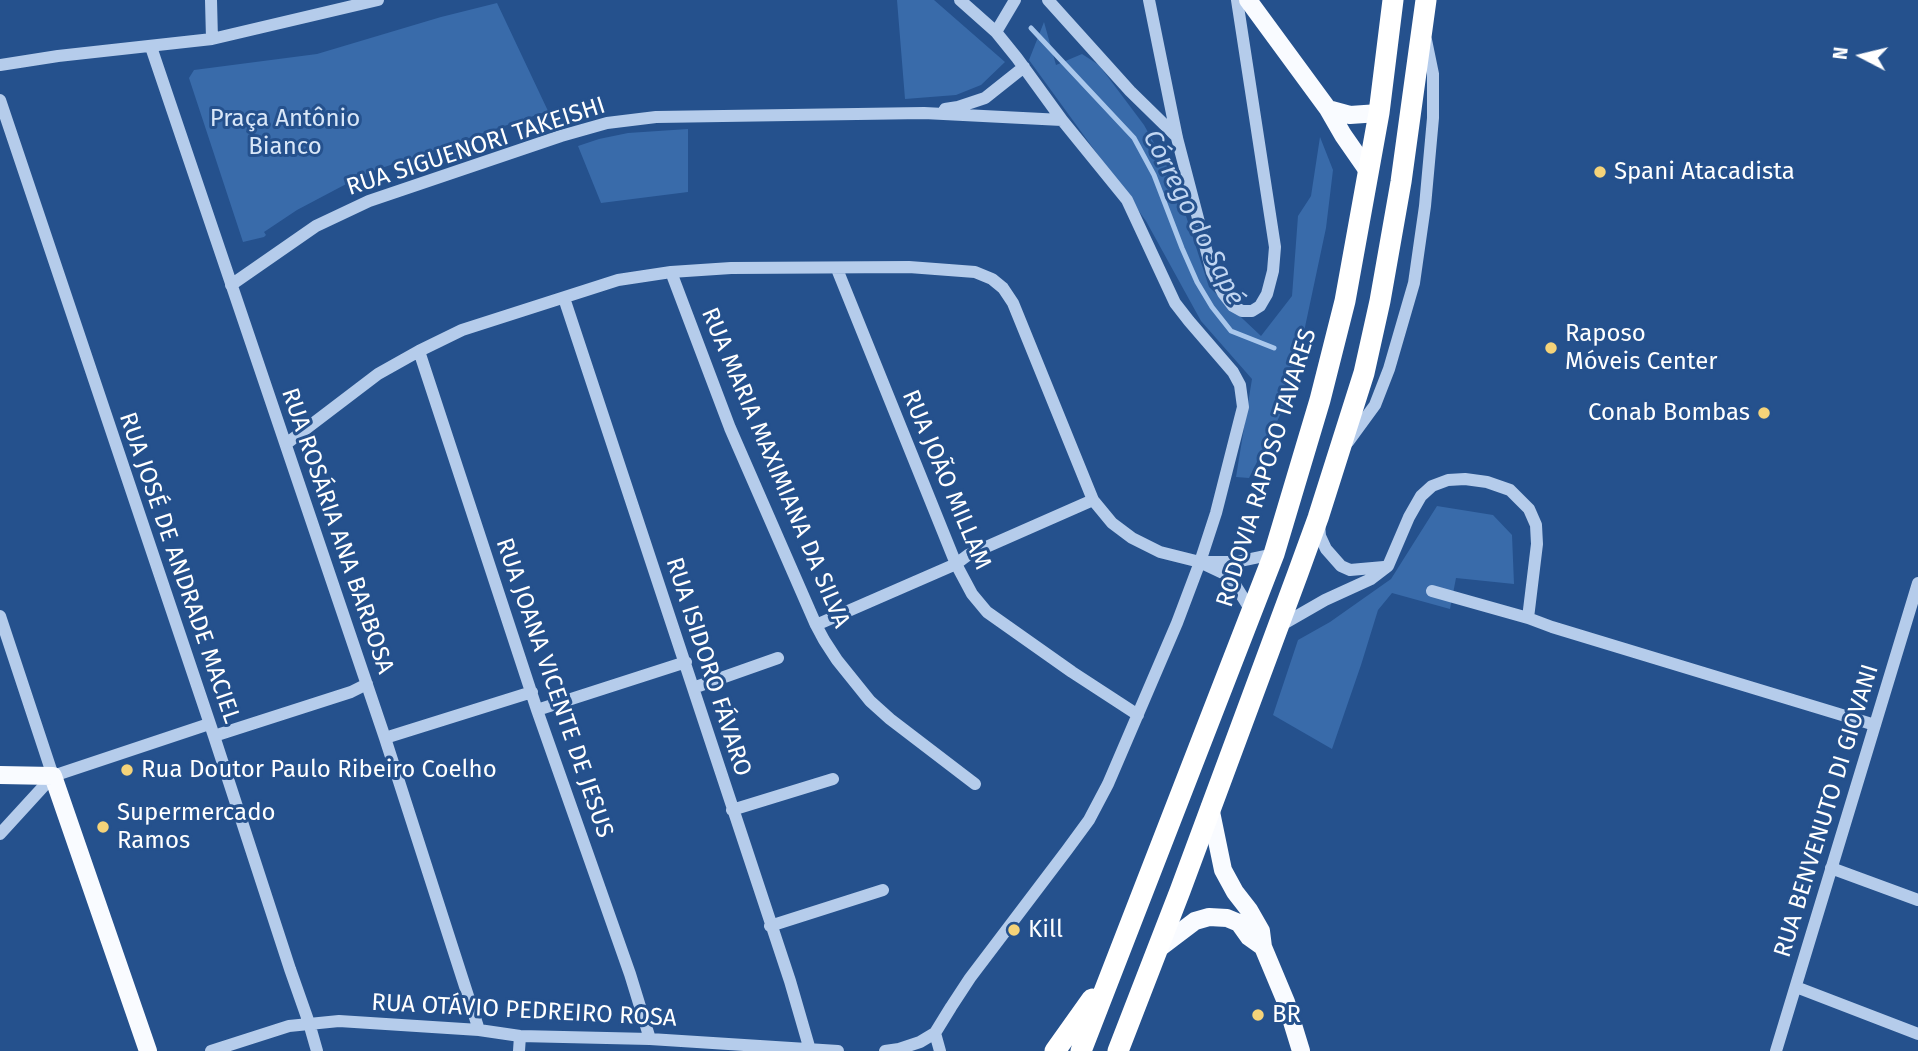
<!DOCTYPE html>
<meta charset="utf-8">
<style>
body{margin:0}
#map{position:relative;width:1918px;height:1051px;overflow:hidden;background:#25518d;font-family:"Fira Sans",sans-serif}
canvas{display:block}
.north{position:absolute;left:1827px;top:21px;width:70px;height:70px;-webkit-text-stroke:5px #25518d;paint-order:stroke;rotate:277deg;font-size:19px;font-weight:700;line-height:28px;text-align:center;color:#fff}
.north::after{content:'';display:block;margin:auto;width:24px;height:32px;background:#fff;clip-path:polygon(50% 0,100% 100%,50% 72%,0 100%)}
</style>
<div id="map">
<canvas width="1918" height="1051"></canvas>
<div class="north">N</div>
</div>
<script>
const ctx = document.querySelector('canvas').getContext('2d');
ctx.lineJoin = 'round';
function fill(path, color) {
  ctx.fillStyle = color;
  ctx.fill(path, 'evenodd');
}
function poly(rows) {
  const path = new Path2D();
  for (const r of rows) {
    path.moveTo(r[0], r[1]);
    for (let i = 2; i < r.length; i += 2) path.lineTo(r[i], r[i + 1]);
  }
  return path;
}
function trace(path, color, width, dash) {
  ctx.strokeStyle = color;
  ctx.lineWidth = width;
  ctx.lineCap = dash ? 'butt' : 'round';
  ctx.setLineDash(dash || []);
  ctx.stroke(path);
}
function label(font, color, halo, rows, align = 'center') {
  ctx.font = font + ' "Fira Sans",sans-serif';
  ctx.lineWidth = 6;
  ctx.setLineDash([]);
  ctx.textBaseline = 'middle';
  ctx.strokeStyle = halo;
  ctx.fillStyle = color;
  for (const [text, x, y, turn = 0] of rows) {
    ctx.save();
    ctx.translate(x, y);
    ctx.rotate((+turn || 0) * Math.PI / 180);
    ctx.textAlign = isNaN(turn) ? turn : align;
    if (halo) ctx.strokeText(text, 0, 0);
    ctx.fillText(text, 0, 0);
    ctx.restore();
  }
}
fill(poly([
 [897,0,934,0,1005,62,981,85,956,95,905,99],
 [497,3,548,111,367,173,297,210,264,232,266,235,264,237,243,242,189,78,194,70,317,54,441,17],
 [1044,22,1056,65,1082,54,1099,65,1144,125,1174,179,1209,287,1261,336,1292,296,1298,216,1311,196,1320,137,1333,170,1326,228,1291,393,1249,478,1236,477,1252,379,1201,321,1146,221,1029,60],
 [688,129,688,192,601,203,578,146,599,139,628,133],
 [1437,506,1493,515,1512,535,1514,584,1456,578,1450,609,1392,593,1378,610,1361,665,1332,749,1273,715,1298,640,1330,622,1391,579]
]), '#396baa');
trace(poly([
 [1031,28,1134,138,1154,175,1182,248,1197,282,1212,307,1231,331,1274,348]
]), '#a9c7ec', 5);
trace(poly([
 [211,0,212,39],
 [1048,0,1130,91,1177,137],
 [1149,0,1177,138,1212,272,1223,293,1233,306,1242,311,1252,311,1260,306,1267,294,1273,271,1275,247,1237,0],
 [996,32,1015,0],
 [151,47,385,738,479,1030],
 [0,65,58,56,212,39,378,0],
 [0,100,214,736,290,969,309,1023,317,1051],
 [945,109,958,107,985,98,1024,67],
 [837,269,956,564,972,594,987,612,1072,672,1138,715],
 [671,272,730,428,816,625,824,640,837,660,870,701,890,719,975,784],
 [231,285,316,226,369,201,561,136,607,123,656,117,924,113,1062,120],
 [564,298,790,981,810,1050],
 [419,351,537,710,630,974,650,1039],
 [1348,442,1375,405,1389,369,1414,283,1425,206,1433,118,1433,74,1426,40],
 [286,444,378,374,419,351,462,330,618,280,671,272,731,268,909,267,975,272,992,279,1003,288,1013,303,1093,500,1112,523,1132,538,1160,552,1200,562,1236,562,1274,554],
 [1319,524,1320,536,1326,549,1341,566,1350,570,1384,567],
 [1204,564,1223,573,1232,580,1252,612],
 [1432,591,1528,618],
 [0,616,53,776],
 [816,625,956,564,968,555,1093,500],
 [1278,627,1325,600,1371,579,1388,566,1409,517,1421,496,1432,486,1448,480,1465,479,1487,482,1510,490,1529,509,1536,525,1537,544,1528,618,1552,627,1875,725],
 [693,688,778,658],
 [537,710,686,662],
 [214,736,351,692,367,684],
 [385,738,532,692],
 [732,810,833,779],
 [0,834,53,776,209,724],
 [1831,868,1918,900],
 [770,926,883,890],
 [1796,987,1918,1034],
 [211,1051,289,1026,339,1021,479,1030,520,1036,650,1039,838,1051],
 [519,1051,520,1036],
 [885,1051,899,1049,920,1042,935,1033],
 [940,1051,935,1033,951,1007,970,978,1067,850,1089,820,1108,784,1177,623,1200,562,1216,513,1243,407,1240,385,1233,372,1189,321,1175,303,1127,200,1062,120,1017,58,996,32,960,0],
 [1776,1051,1918,583]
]), '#b5cceb', 12);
trace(poly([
 [1248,0,1328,109,1343,135,1368,171],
 [1328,109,1350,115,1379,113],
 [0,775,53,776,148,1051],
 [1210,807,1223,870,1235,892,1249,910,1261,931,1263,947,1286,1002,1301,1051],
 [1158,949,1195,921,1209,917,1227,918,1239,923,1249,937,1263,947]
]), '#f9fbff', 18);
trace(poly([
 [1055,1051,1092,999],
 [1081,1051,1274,554,1320,400,1345,301,1379,113,1393,0],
 [1118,1051,1180,891,1298,573,1318,518,1364,373,1380,301,1401,182,1426,0]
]), '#fff', 21);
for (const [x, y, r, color] of [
 [1600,172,7,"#f5d379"],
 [1551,348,7,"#f5d379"],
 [1764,413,7,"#f5d379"],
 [127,770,7,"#f5d379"],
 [103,827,7,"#f5d379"],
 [1014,930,7,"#f5d379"],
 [1258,1015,7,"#f5d379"]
]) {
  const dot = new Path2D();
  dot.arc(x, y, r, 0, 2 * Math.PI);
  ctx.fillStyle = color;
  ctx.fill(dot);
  trace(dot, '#25518d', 2.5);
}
label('24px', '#d9e7f8', '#25518d', [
 ["Praça Antônio",285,119],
 ["Bianco",285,147]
]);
label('24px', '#fff', '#25518d', [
 ["RUA SIGUENORI TAKEISHI",476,147,-18],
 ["RUA MARIA MAXIMIANA DA SILVA",775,468,67],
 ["RODOVIA RAPOSO TAVARES",1267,468,-73],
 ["RUA JOÃO MILLAM",946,480,67],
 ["RUA ROSÁRIA ANA BARBOSA",337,531,71],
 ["RUA JOSÉ DE ANDRADE MACIEL",179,568,71],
 ["RUA ISIDORO FÁVARO",708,667,72],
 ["RUA JOANA VICENTE DE JESUS",554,688,71],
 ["RUA BENVENUTO DI GIOVANI",1827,811,-73],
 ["RUA OTÁVIO PEDREIRO ROSA",524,1011,3]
]);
label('24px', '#fff', '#25518d', [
 ["Spani Atacadista",1614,172],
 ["Raposo",1565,334],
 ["Móveis Center",1565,362],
 ["Conab Bombas",1750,413,"right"],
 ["Rua Doutor Paulo Ribeiro Coelho",141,770],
 ["Supermercado",117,813],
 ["Ramos",117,841],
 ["Kill",1028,930],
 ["BR",1272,1015]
], 'left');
label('italic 26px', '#c1d6f2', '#25518d', [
 ["Córrego do Sapé",1193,218,63]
]);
</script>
